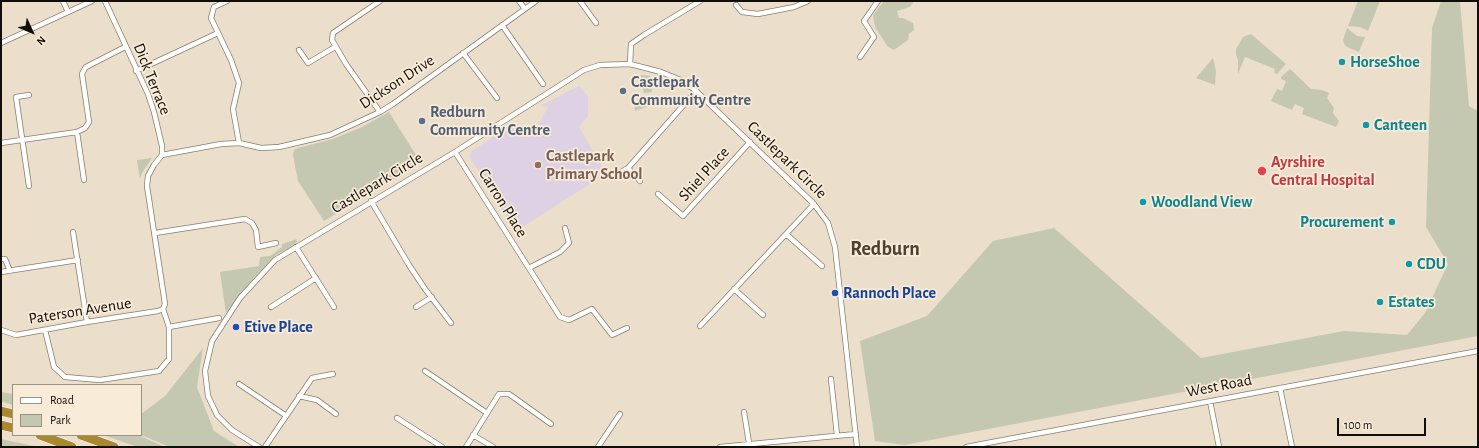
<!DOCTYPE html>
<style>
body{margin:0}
#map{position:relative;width:1479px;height:448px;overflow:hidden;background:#ebdecb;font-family:"Alegreya Sans",sans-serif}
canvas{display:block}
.frame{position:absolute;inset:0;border:2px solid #110d07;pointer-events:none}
.legend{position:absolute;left:12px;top:384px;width:130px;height:52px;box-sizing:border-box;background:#f8ebd8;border:1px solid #9c9284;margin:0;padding:5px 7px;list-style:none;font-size:12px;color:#110d07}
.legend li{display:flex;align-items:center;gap:8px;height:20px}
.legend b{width:20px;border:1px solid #9c9284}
.north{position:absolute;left:12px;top:12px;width:40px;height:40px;-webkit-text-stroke:3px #f8ebd8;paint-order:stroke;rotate:134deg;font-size:11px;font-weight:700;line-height:16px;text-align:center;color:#110d07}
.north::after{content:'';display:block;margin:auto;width:14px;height:18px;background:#110d07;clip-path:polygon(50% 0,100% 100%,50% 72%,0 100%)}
.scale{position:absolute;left:1337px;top:418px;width:89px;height:18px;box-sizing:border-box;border:2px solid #110d07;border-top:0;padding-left:5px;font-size:12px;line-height:14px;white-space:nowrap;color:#110d07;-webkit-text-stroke:3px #f8ebd8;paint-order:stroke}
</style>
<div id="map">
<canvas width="1479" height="448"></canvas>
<div class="frame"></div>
<ul class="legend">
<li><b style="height:5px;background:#fff"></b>Road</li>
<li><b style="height:11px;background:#c5c8b1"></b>Park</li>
</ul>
<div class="north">N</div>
<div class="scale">100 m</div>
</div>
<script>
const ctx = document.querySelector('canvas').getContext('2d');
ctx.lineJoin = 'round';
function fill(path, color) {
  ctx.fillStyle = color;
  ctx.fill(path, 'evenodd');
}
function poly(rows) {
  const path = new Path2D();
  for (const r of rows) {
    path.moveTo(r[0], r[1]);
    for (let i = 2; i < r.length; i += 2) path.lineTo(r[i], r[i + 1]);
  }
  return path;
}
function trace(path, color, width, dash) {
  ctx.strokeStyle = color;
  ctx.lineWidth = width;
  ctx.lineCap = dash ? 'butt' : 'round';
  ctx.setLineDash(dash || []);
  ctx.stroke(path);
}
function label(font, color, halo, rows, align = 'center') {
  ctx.font = font + ' "Alegreya Sans",sans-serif';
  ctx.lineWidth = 3.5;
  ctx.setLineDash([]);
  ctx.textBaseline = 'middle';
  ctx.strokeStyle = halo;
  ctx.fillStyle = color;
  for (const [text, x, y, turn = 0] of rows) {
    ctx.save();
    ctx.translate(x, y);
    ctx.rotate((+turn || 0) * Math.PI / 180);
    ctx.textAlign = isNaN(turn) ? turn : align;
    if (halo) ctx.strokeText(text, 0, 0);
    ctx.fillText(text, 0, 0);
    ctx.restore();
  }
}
fill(poly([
 [579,86,588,96,588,116,579,127,606,174,516,231,469,156,473,150,510,126,529,131,538,125,548,107,542,105]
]), '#ded1e4');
fill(poly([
 [884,1,914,1,910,7,897,11,899,18,903,18,913,23,914,30,909,34,908,40,894,50,888,47,875,27,873,15],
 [1358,1,1380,1,1368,31,1360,27,1348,26],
 [1441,1,1460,1,1469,106,1478,111,1478,336,904,445,875,441,860,341,927,316,993,241,1054,228,1201,358,1344,331,1407,335,1425,313,1448,264,1426,227,1432,28],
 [1347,28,1357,36,1365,37,1359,52,1347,47,1344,44,1343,40],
 [1251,34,1286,64,1277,74,1274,73,1275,69,1245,57,1238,74,1238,60,1236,55,1236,49,1243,37],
 [1213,58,1216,71,1215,85,1196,78],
 [1290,69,1311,89,1322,90,1329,93,1327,98,1334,108,1333,113,1339,121,1336,127,1302,114,1304,108,1295,104,1292,110,1271,101,1277,89,1282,91,1286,81,1281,79,1281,77],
 [640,75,650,76,652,92,644,93],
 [647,100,649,106,635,111,634,104],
 [389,112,421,163,324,221,298,181,293,155,294,150,298,148,333,139,362,127],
 [152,158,142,173,140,179,137,160],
 [297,239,296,245,276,255,254,278,226,313,220,272,259,266,260,257,270,256,282,247,282,244],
 [203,348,197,387,214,431,239,447,170,447,141,435,141,414,165,396],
 [1,392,13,394,13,405,1,401],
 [103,435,138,435,165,447,138,447],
 [1,439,38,447,1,447]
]), '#c5c8b1');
const street = poly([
 [63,1,68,12],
 [105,1,148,94,154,112,162,146,162,155,154,165,148,176,147,186,165,304,163,309],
 [227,1,214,7,211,18,231,60,239,83,233,109,239,143],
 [519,1,525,9],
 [580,1,596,23],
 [736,5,742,12,758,14,794,7,808,1],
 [502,25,543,84],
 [1,43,92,1],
 [299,50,308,63,335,47],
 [463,53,497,98],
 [860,57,874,37,864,21,878,1],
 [630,64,631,44,644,35,700,1],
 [136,71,218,33],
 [380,112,346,64,332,40,333,33,380,1],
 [77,132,84,180],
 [1,143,77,132,85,128,89,122,82,74,84,70,86,67,125,47],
 [455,152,560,317,569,320,592,309,612,335,627,328],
 [162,155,221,144,239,143,261,148,279,147,330,135,380,112,393,104,536,1],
 [628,168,640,181],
 [616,175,628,168,696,91],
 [29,186,16,97,29,95],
 [658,194,683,216,750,142],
 [371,201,409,265,425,289,451,323],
 [73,232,87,322],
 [155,233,245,219,252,223,256,230,258,247,276,243],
 [786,234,822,266],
 [296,247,334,307],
 [1,259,5,259,10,271],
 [529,268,560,252,569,243,565,228],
 [1,272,78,260],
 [734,289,763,315],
 [271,307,316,278],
 [416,307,432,297],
 [700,326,814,204],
 [169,327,219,318],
 [1,330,16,335,87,322,158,311,163,309],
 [45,330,54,367,65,377,100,380,159,371,169,359,169,327,163,309],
 [425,371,487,413],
 [831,379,837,435],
 [239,384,285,415],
 [1280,388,1292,447],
 [299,396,317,400,336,414],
 [1210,401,1219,447],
 [744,412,749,443],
 [397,418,442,447],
 [473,435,493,447],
 [259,447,232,430,217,415,208,396,205,371,212,341,240,298,275,260,455,152,584,70,600,65,630,64,661,72,683,81,696,91,814,204,828,223,835,247,857,447],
 [265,447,312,378,333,374],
 [466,447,499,394,509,394,551,424],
 [598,447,620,414],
 [720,447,856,434],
 [966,447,1478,351]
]);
const highway = poly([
 [1,411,13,414],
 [1,425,13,428],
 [40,435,72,447],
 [81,435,114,447]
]);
trace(street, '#897e6d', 6);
trace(highway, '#fff', 10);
trace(street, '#fff', 4.5);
trace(highway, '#aa882f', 9);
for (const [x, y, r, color] of [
 [1342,62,4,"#0f9aa8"],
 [623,91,4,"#5c6f8a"],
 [422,121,4,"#5c6f8a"],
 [1366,125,4,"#0f9aa8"],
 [538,165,4,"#8d6e63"],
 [1262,171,5,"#e0444e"],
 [1143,202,4,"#0f9aa8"],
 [1392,222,4,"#0f9aa8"],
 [1409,264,4,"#0f9aa8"],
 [835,293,4,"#1a4fb4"],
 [1380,302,4,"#0f9aa8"],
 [236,327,4,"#1a4fb4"]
]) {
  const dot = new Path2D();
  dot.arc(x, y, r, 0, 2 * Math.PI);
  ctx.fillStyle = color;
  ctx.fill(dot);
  trace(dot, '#f8ebd8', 1.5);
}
label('bold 16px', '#0d838f', '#f8ebd8', [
 ["HorseShoe",1350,62],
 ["Canteen",1374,125],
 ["Woodland View",1151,202],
 ["Procurement",1384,222,"right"],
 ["CDU",1417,264],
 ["Estates",1388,302]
], 'left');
label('16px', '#110d07', '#f8ebd8', [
 ["Dick Terrace",152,79,68],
 ["Dickson Drive",397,82,-33],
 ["Castlepark Circle",787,160,44],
 ["Shiel Place",704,174,-48],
 ["Castlepark Circle",377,183,-31],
 ["Carron Place",503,203,58],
 ["Paterson Avenue",80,311,-9],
 ["West Road",1219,386,-11]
]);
label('bold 16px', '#4e5e75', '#f8ebd8', [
 ["Castlepark",631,82],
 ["Community Centre",631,100],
 ["Redburn",430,112],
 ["Community Centre",430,130]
], 'left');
label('bold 16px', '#785e54', '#f8ebd8', [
 ["Castlepark",546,156],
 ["Primary School",546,174]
], 'left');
label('bold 16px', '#be3a42', '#f8ebd8', [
 ["Ayrshire",1271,162],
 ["Central Hospital",1271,180]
], 'left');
label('bold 16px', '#164399', '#f8ebd8', [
 ["Rannoch Place",843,293],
 ["Etive Place",244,327]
], 'left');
label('bold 20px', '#4c4232', '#f8ebd8', [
 ["Redburn",885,249]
]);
</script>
